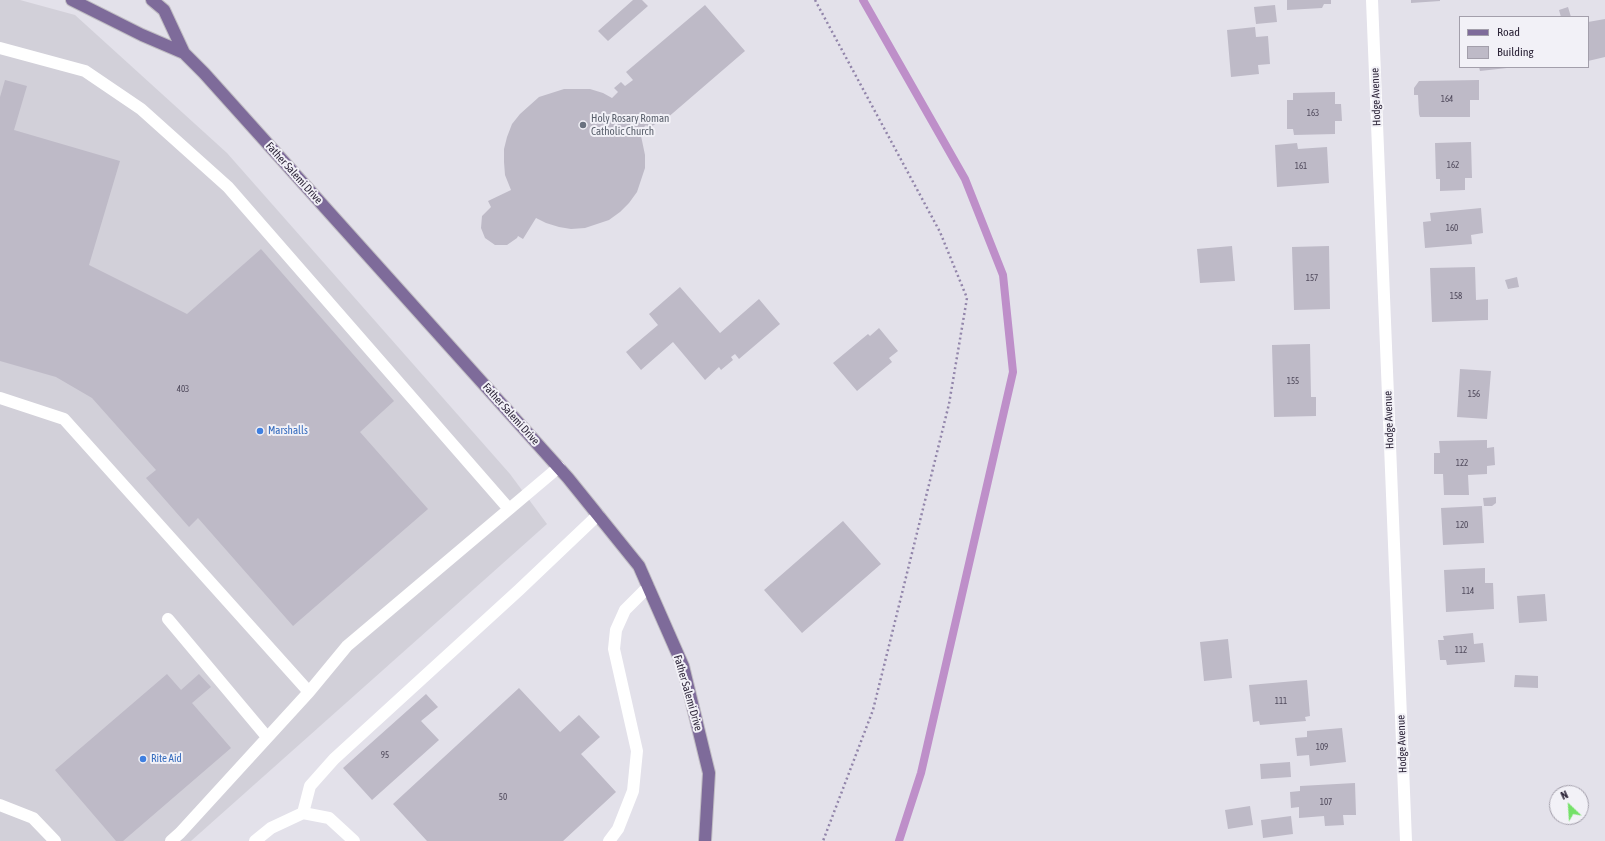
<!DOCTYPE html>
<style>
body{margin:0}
#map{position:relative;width:1605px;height:841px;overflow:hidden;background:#e3e1ea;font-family:"Asap Condensed",sans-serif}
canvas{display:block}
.legend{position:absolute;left:1459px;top:16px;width:130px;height:52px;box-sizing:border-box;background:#f2f1f7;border:1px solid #a39fab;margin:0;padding:5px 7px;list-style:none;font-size:12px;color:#2c2438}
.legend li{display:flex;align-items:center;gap:8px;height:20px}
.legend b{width:20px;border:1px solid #a39fab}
.north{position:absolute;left:1549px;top:785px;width:40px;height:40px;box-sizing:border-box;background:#f2f1f7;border:1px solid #a39fab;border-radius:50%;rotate:335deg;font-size:11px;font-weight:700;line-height:16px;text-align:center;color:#2c2438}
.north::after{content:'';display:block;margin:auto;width:14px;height:18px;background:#74e168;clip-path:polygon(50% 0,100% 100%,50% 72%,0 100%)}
</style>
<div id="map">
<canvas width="1605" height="841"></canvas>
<ul class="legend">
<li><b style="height:5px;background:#7e6b9a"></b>Road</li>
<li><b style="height:11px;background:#bebac7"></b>Building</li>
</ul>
<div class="north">N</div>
</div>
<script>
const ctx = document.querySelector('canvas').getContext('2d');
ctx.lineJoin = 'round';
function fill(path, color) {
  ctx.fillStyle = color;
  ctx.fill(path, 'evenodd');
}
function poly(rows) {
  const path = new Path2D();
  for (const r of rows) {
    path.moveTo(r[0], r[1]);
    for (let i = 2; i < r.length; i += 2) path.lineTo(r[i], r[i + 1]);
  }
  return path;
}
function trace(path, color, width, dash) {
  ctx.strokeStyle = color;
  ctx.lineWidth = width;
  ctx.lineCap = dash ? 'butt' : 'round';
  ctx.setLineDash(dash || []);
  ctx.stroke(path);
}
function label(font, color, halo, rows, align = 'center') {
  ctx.font = font + ' "Asap Condensed",sans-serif';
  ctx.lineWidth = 4;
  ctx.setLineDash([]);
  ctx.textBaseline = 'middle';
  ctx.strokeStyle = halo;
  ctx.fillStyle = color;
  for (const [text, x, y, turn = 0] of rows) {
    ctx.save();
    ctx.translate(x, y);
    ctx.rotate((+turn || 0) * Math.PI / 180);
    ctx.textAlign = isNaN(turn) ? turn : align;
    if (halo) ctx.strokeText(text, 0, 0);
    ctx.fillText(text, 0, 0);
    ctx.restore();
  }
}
fill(poly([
 [0,0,20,0,75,15,227,153,510,474,547,524,191,841,0,841]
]), '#d2d0d9');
trace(poly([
 [863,0,965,179,1003,275,1013,372,921,773,899,841]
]), '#be8fc9', 8);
fill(poly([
 [633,0,642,0,648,6,608,41,598,31],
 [1287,0,1331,0,1331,4,1324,4,1322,8,1287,10],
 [1411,0,1440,0,1440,1,1411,3],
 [705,5,745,51,666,119,661,113,653,119,657,123,649,128,646,125,640,131,645,155,645,168,637,192,629,203,620,212,609,220,585,228,571,229,559,227,546,223,536,218,523,239,518,236,517,238,507,245,495,245,485,238,481,228,482,216,491,207,488,201,511,190,505,175,504,162,504,149,507,137,512,124,520,114,539,97,564,89,590,89,603,93,612,98,618,92,614,88,621,82,625,86,633,80,626,72],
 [1275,5,1277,22,1256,24,1254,7],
 [1568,7,1571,17,1561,17,1559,10],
 [1605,19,1605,57,1588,61,1588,22],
 [1255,27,1256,37,1268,36,1270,64,1258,65,1259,74,1231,77,1227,30],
 [1479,67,1506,67,1507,68,1480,71],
 [5,80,27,86,14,130,120,161,89,265,187,314,261,249,394,401,360,432,428,509,293,626,198,518,189,527,146,478,156,470,92,398,56,377,0,361,0,97],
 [1479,80,1479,100,1470,100,1470,117,1420,117,1419,114,1418,95,1414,95,1414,88,1419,81],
 [1335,92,1335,104,1341,104,1342,121,1335,121,1335,134,1294,135,1293,129,1287,129,1287,100,1293,100,1293,93],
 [1471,142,1472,178,1465,178,1465,190,1440,191,1440,179,1436,179,1435,143],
 [1297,143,1298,149,1327,147,1329,183,1277,187,1275,145],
 [1481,208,1483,233,1471,235,1472,244,1425,248,1423,222,1431,221,1430,213],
 [1232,246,1235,281,1200,283,1197,249],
 [1329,246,1330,309,1294,310,1292,247],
 [1475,267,1476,300,1488,299,1488,320,1432,322,1430,268],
 [1517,277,1519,287,1508,289,1505,280],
 [680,287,720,333,759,299,780,324,739,359,735,354,731,357,733,360,721,370,719,367,705,380,673,342,641,370,626,352,658,325,649,314],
 [879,328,898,351,889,358,892,362,857,391,833,363,868,334,870,336],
 [1310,344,1311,397,1316,397,1316,416,1274,417,1272,345],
 [1460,369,1491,371,1487,419,1457,417],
 [1487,440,1487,448,1494,447,1495,465,1487,466,1487,474,1468,475,1469,495,1444,495,1443,474,1434,474,1434,453,1440,453,1439,441],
 [1496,497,1496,503,1492,506,1484,506,1483,498],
 [1482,506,1484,543,1443,545,1441,508],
 [843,521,881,564,802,633,764,590],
 [1485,568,1485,583,1493,583,1494,609,1446,612,1444,570],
 [1545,594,1547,621,1519,623,1517,596],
 [1473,633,1474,644,1483,643,1485,662,1447,665,1446,660,1440,660,1438,640,1444,640,1443,636],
 [1228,639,1232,678,1204,681,1200,642],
 [167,674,181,690,199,674,211,687,192,703,231,748,123,841,116,841,55,770],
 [1515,675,1538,676,1538,688,1514,687],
 [1307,680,1310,716,1305,717,1306,721,1260,725,1259,721,1253,722,1249,685],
 [519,688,560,732,579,715,600,737,581,754,616,792,563,841,427,841,393,804],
 [426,694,438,707,421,721,439,740,372,800,343,768],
 [1342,728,1346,762,1310,766,1309,755,1297,756,1295,738,1307,737,1307,731],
 [1290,762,1291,777,1261,779,1260,764],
 [1355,783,1356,815,1343,815,1344,825,1325,826,1324,816,1299,818,1299,807,1291,808,1290,792,1300,791,1300,786],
 [1250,806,1253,825,1228,829,1225,810],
 [1291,816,1293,834,1263,838,1261,820]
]), '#bebac7');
const major = poly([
 [72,0,142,35,184,53],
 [152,0,164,10,184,53,204,73,568,478,639,566,683,666,709,773,705,841]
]);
trace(major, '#c0bdc3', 14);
trace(poly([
 [815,0,940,232,967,298,949,404,873,710,823,841]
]), '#9285aa', 2.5, [2, 3]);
trace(poly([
 [1372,0,1406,841],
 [0,48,85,71,141,109,228,187,509,509],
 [0,398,64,419,309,692,347,646,559,467],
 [168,619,267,737],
 [0,805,33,818,55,841],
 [303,813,310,786,334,759,519,590,598,515],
 [171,841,180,833,309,692],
 [255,841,271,828,303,813,329,818,354,841],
 [609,841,618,829,633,791,637,751,614,649,616,630,625,610,648,587]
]), '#fff', 12);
trace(major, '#7e6b9a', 12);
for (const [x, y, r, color] of [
 [583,125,4,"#6b7280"],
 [260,431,4,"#3f7fe0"],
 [143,759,4,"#3f7fe0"]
]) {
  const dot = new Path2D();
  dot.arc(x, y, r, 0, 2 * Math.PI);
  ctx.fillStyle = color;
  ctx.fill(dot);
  trace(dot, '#f2f1f7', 1.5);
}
label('9px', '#504a5c', null, [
 ["164",1447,99],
 ["163",1313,113],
 ["162",1453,165],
 ["161",1301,166],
 ["160",1452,228],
 ["157",1312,278],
 ["158",1456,296],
 ["155",1293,381],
 ["403",183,389],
 ["156",1474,394],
 ["122",1462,463],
 ["120",1462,525],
 ["114",1468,591],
 ["112",1461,650],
 ["111",1281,701],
 ["109",1322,747],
 ["95",385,755],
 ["50",503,797],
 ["107",1326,802]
]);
label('11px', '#2c2438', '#f2f1f7', [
 ["Hodge Avenue",1376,97,-92],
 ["Father Salemi Drive",294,173,48],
 ["Father Salemi Drive",511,414,48],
 ["Hodge Avenue",1389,420,-92],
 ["Father Salemi Drive",688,693,74],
 ["Hodge Avenue",1402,744,-92]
]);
label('11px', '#5b616d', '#f2f1f7', [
 ["Holy Rosary Roman",591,119],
 ["Catholic Church",591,132]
], 'left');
label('11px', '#366cbe', '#f2f1f7', [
 ["Marshalls",268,431],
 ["Rite Aid",151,759]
], 'left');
</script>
